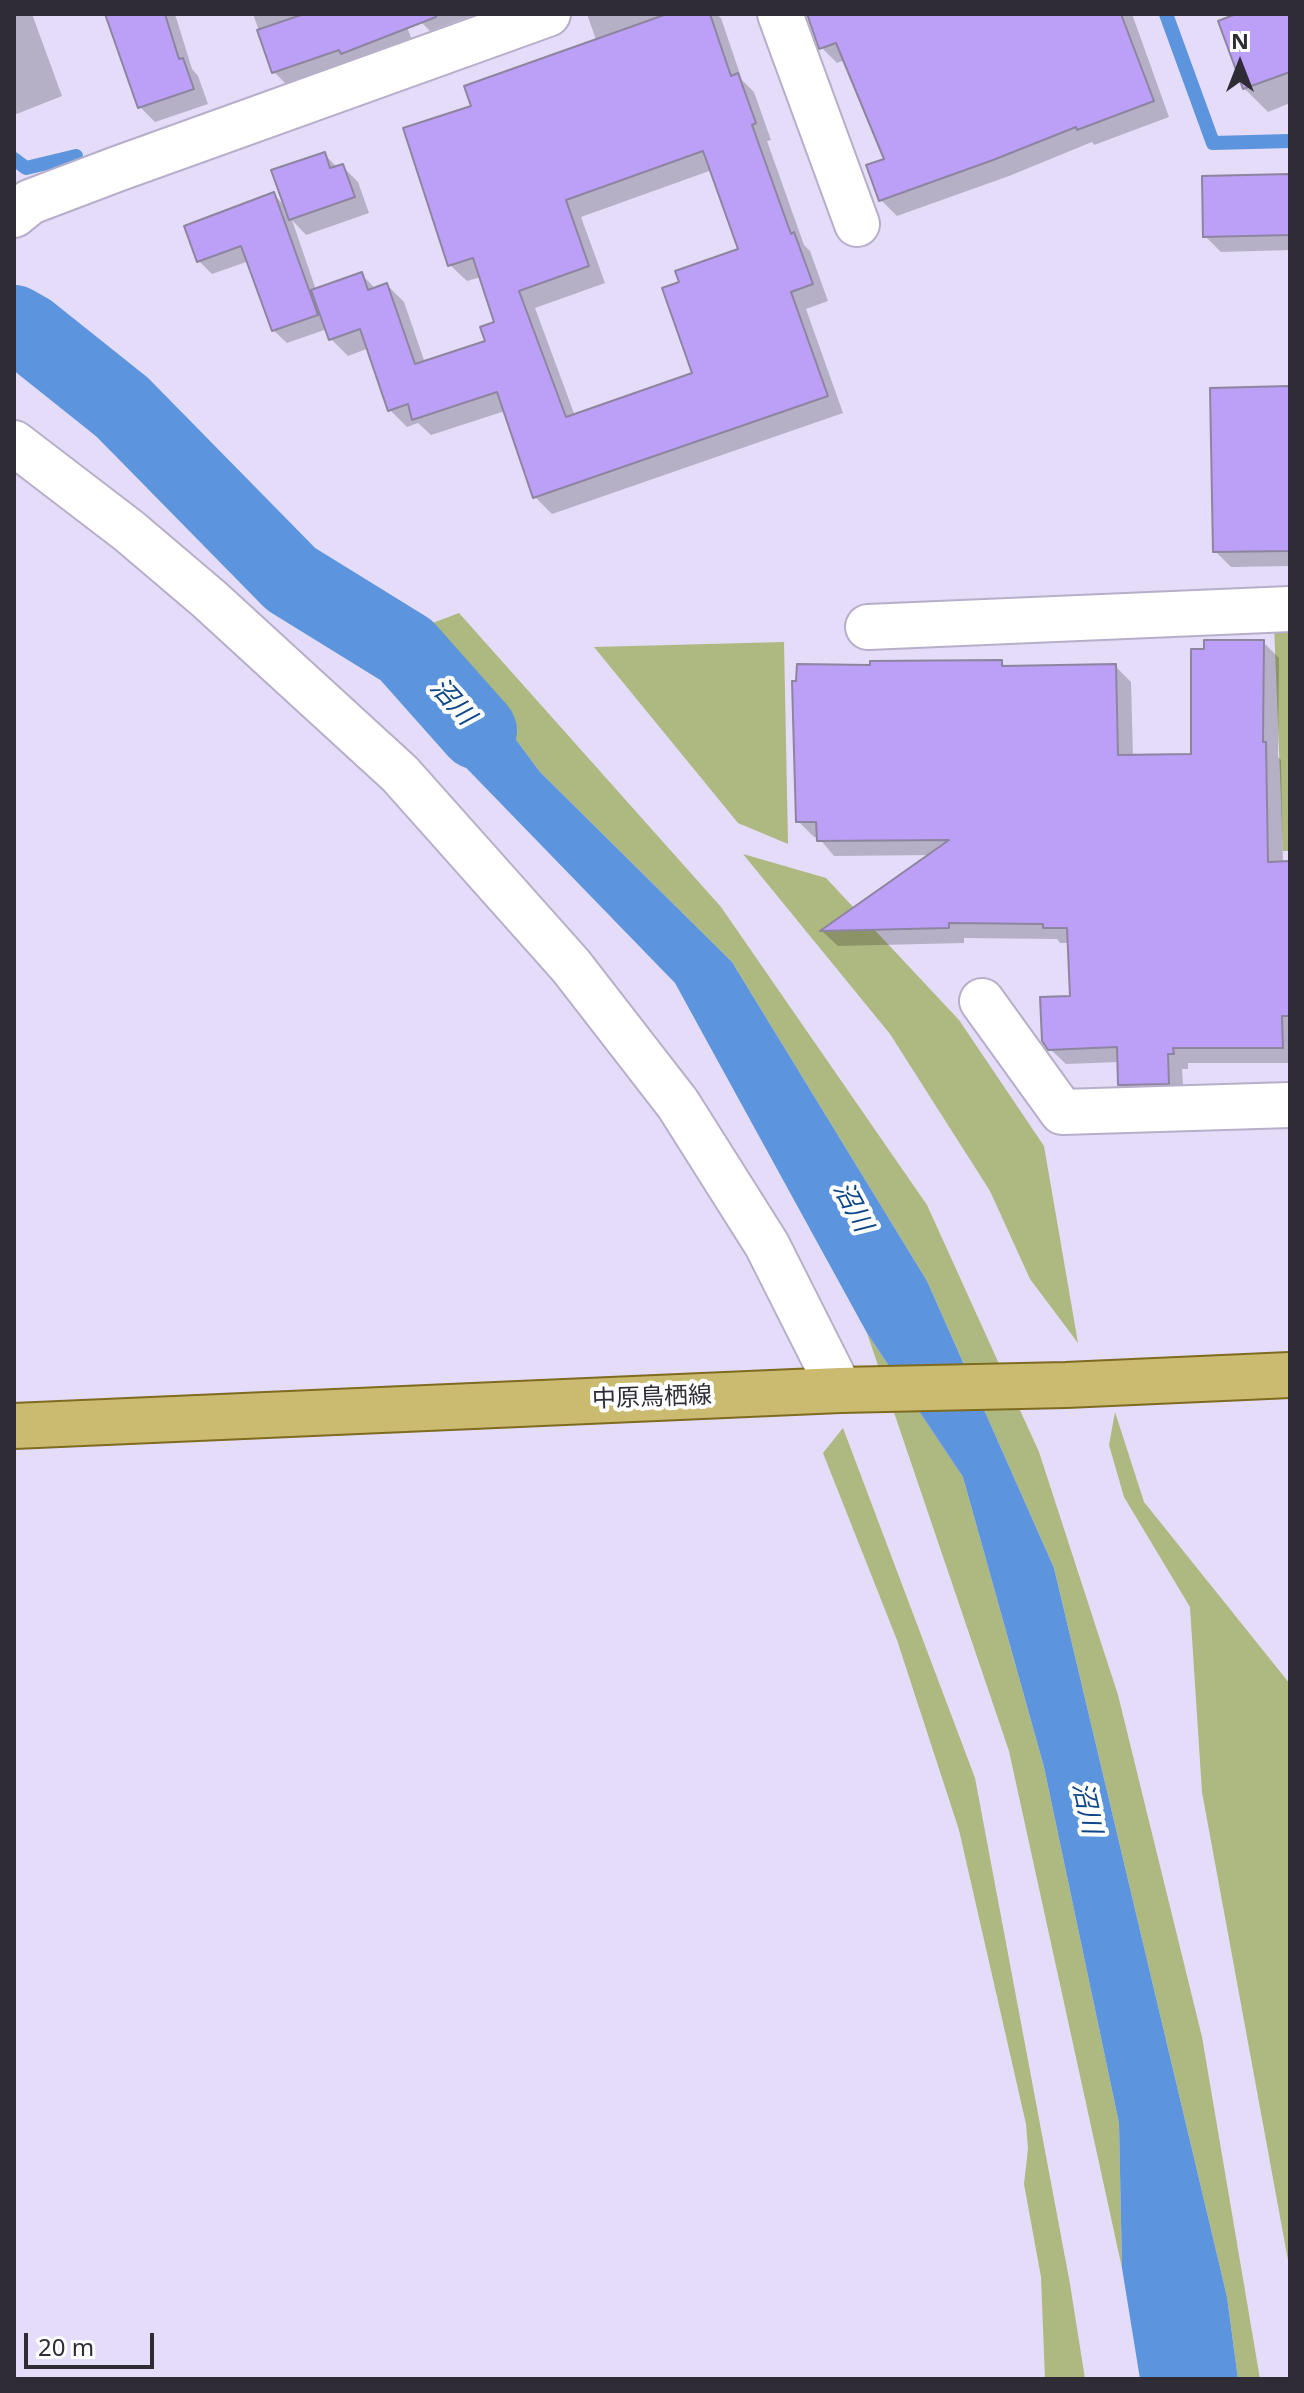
<!DOCTYPE html>
<meta charset="utf-8">
<style>
body{margin:0}
#map{position:relative;width:1304px;height:2393px;overflow:hidden;background:#e4dcf8;font-family:"Noto Sans",sans-serif}
canvas{display:block}
.frame{position:absolute;inset:0;border:16px solid #2f2c36;pointer-events:none}
.north{position:absolute;left:1200px;top:24px;width:80px;height:80px;-webkit-text-stroke:6px #fff;paint-order:stroke;rotate:0deg;font-size:22px;font-weight:700;line-height:32px;text-align:center;color:#2f2c36}
.north::after{content:'';display:block;margin:auto;width:28px;height:36px;background:#2f2c36;clip-path:polygon(50% 0,100% 100%,50% 72%,0 100%)}
.scale{position:absolute;left:24px;top:2333px;width:130px;height:36px;box-sizing:border-box;border:4px solid #2f2c36;border-top:0;padding-left:10px;font-size:24px;line-height:28px;white-space:nowrap;color:#2f2c36;-webkit-text-stroke:6px #fff;paint-order:stroke}
</style>
<div id="map">
<canvas width="1304" height="2393"></canvas>
<div class="frame"></div>
<div class="north">N</div>
<div class="scale">20 m</div>
</div>
<script>
const ctx = document.querySelector('canvas').getContext('2d');
ctx.lineJoin = 'round';
function fill(path, color) {
  ctx.fillStyle = color;
  ctx.fill(path, 'evenodd');
}
function poly(rows) {
  const path = new Path2D();
  for (const r of rows) {
    path.moveTo(r[0], r[1]);
    for (let i = 2; i < r.length; i += 2) path.lineTo(r[i], r[i + 1]);
  }
  return path;
}
function trace(path, color, width, dash) {
  ctx.strokeStyle = color;
  ctx.lineWidth = width;
  ctx.lineCap = dash ? 'butt' : 'round';
  ctx.setLineDash(dash || []);
  ctx.stroke(path);
}
function label(font, color, halo, rows, align = 'center') {
  ctx.font = font + ' "Noto Sans","Noto Sans JP",sans-serif';
  ctx.lineWidth = 8;
  ctx.setLineDash([]);
  ctx.textBaseline = 'middle';
  ctx.strokeStyle = halo;
  ctx.fillStyle = color;
  for (const [text, x, y, turn = 0] of rows) {
    ctx.save();
    ctx.translate(x, y);
    ctx.rotate((+turn || 0) * Math.PI / 180);
    ctx.textAlign = isNaN(turn) ? turn : align;
    if (halo) ctx.strokeText(text, 0, 0);
    ctx.fillText(text, 0, 0);
    ctx.restore();
  }
}
fill(poly([
 [459,613,721,907,927,1205,1039,1452,1118,1695,1202,2037,1260,2379,1238,2379,1227,2297,1054,1568,927,1281,732,962,540,772,430,624],
 [1290,623,1290,851,1283,851,1274,624],
 [784,642,788,844,738,823,594,647],
 [743,854,826,878,959,1020,1044,1146,1078,1343,1030,1279,990,1191,890,1034],
 [867,1333,963,1477,1044,1767,1119,2123,1122,2268,1009,1751],
 [1115,1412,1144,1502,1290,1684,1290,2271,1202,1792,1190,1607,1124,1497,1109,1445],
 [843,1428,975,1778,1070,2284,1085,2379,1045,2379,1041,2277,1024,2184,1028,2149,1026,2124,959,1830,897,1640,823,1453]
]), '#aeb881');
fill(poly([
 [430,624,540,772,732,962,927,1281,1054,1568,1227,2297,1238,2379,1140,2379,1122,2268,1119,2123,1044,1767,963,1477,867,1333,675,983,378,677]
]), '#5c94de');
fill(poly([
 [14,14,32,14,62,96,14,115],
 [106,14,175,14,192,69,198,76,208,104,155,122,140,107],
 [253,14,402,14,415,48,291,89,274,72],
 [413,14,477,14,430,31],
 [587,14,716,14,721,18,742,80,754,92,771,140,767,141,804,245,810,251,828,301,806,309,843,413,552,514,535,497,505,411,431,435,418,423,407,427,390,410,369,348,348,356,331,339,327,329,287,343,273,330,249,261,212,274,199,261,274,195,286,207,324,154,338,168,342,166,358,182,369,213,306,235,292,220,316,290,361,274,376,289,387,285,404,302,425,363,487,342,496,323,481,277,467,281,450,265,473,107,596,40],
 [712,170,741,251,682,284,695,374,575,416,535,308,605,283,581,217],
 [809,14,1132,14,1169,117,1094,145,1092,142,1009,176,897,216,881,200,887,161,845,60,837,63,821,47],
 [1242,14,1290,14,1290,103,1268,112,1244,88],
 [1290,177,1290,250,1221,252,1205,236],
 [1290,388,1290,566,1231,567,1215,551],
 [1263,642,1279,658,1278,757,1281,760,1283,864,1290,863,1290,1063,1188,1063,1188,1069,1182,1069,1184,1099,1136,1100,1120,1084,1119,1062,1066,1064,1049,1048,1072,998,1070,943,1060,943,1057,939,964,938,964,943,838,946,823,932,931,855,834,856,818,837,814,837,798,821,872,667,1001,662,1007,668,1115,666,1131,682,1133,757,1193,756]
]), '#0003');
trace(poly([
 [1166,14,1213,143,1290,141],
 [14,159,26,168,76,156]
]), '#5c94de', 14);
trace(poly([
 [14,324,28,332,122,407,291,579,406,650,478,731]
]), '#5c94de', 78);
const building = poly([
 [105,14,165,14,179,59,183,58,194,89,138,108,105,14],
 [304,14,436,14,436,17,341,54,339,50,272,73,257,30,304,14],
 [667,14,710,14,731,76,738,73,756,123,752,125,791,234,794,232,813,284,791,292,828,396,533,498,497,392,412,420,408,404,388,411,360,329,329,340,311,290,362,272,368,290,387,283,415,364,485,341,480,327,494,322,473,258,448,266,403,128,471,106,464,86,667,14],
 [703,151,738,249,675,271,679,282,662,288,692,373,566,417,519,291,589,266,566,200,703,151],
 [807,14,1121,14,1154,101,1077,130,1076,127,993,160,879,201,866,165,884,159,836,43,819,49,807,14],
 [1236,14,1290,14,1290,72,1243,89,1218,21,1236,14],
 [325,152,330,168,343,164,355,197,289,220,271,170,325,152],
 [1290,174,1290,235,1203,237,1202,176,1290,174],
 [274,192,318,315,272,331,241,246,197,262,184,226,274,192],
 [1290,386,1290,551,1213,552,1210,388,1290,386],
 [1204,640,1264,640,1263,742,1266,742,1268,862,1290,861,1290,1016,1282,1016,1283,1048,1173,1048,1174,1054,1168,1054,1169,1084,1118,1085,1117,1047,1048,1050,1042,1041,1040,997,1070,996,1067,928,1043,928,1043,924,949,923,949,928,820,931,949,840,817,841,816,822,796,822,792,681,796,681,797,664,870,665,870,661,1002,660,1002,666,1116,664,1118,755,1191,754,1191,649,1204,649,1204,640]
]);
fill(building, '#bc9ff7');
trace(building, '#8d859f', 2);
const minor = poly([
 [780,14,857,224],
 [14,215,30,202,117,169,548,14],
 [14,443,129,531,209,599,400,774,571,966,678,1104,767,1245,840,1390],
 [868,627,1290,609],
 [982,1001,1062,1112,1290,1105]
]);
const major = poly([
 [14,1426,840,1390,1066,1385,1290,1375]
]);
trace(minor, '#b7afca', 48);
trace(major, '#7e6b1f', 48);
trace(minor, '#fff', 44);
trace(major, '#cbbb71', 44);
label('24px', '#2f2c36', '#fff', [
 ["中原鳥栖線",652,1398,-2]
]);
label('italic 26px', '#0e4789', '#fff', [
 ["沼川",452,702,48],
 ["沼川",852,1207,62],
 ["沼川",1086,1808,77]
]);
</script>
